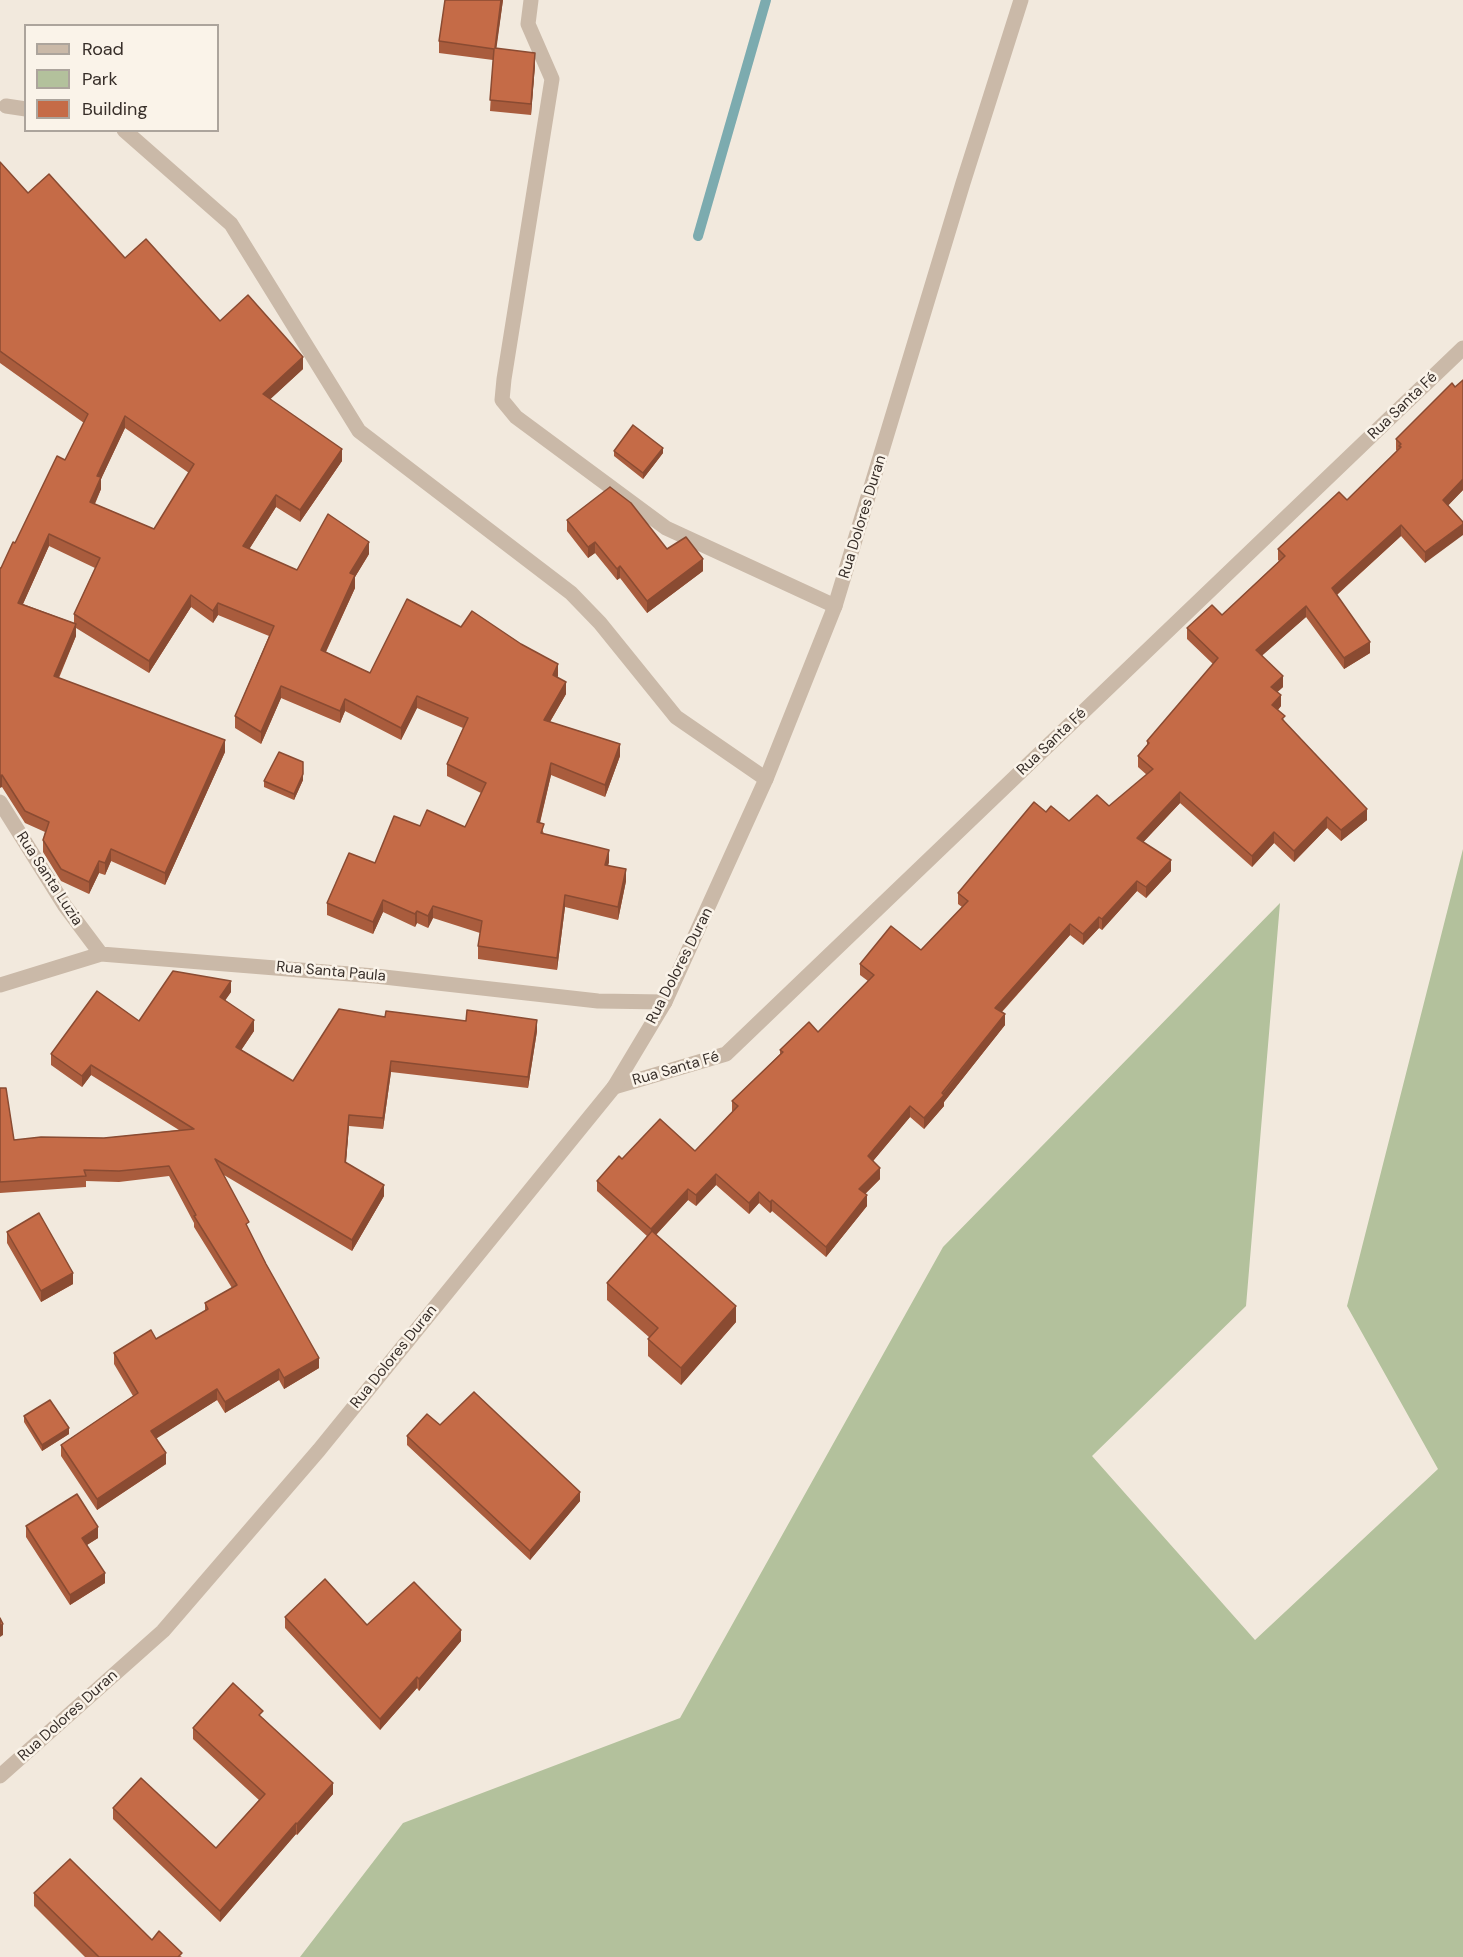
<!DOCTYPE html>
<meta charset="utf-8">
<style>
body{margin:0}
#map{position:relative;width:1463px;height:1957px;overflow:hidden;background:#f2e9dd;font-family:"DM Sans",sans-serif}
canvas{display:block}
.legend{position:absolute;left:24px;top:24px;width:195px;height:108px;box-sizing:border-box;background:#faf3e9;border:2px solid #aca49c;margin:0;padding:8px 10px;list-style:none;font-size:18px;color:#372e29}
.legend li{display:flex;align-items:center;gap:12px;height:30px}
.legend b{width:30px;border:2px solid #aca49c}
</style>
<div id="map">
<canvas width="1463" height="1957"></canvas>
<ul class="legend">
<li><b style="height:8px;background:#cab9a8"></b>Road</li>
<li><b style="height:16px;background:#b3c19c"></b>Park</li>
<li><b style="height:16px;background:#c56b47"></b>Building</li>
</ul>
</div>
<script>
const ctx = document.querySelector('canvas').getContext('2d');
ctx.lineJoin = 'round';
function fill(path, color) {
  ctx.fillStyle = color;
  ctx.fill(path, 'evenodd');
}
function poly(rows) {
  const path = new Path2D();
  for (const r of rows) {
    path.moveTo(r[0], r[1]);
    for (let i = 2; i < r.length; i += 2) path.lineTo(r[i], r[i + 1]);
  }
  return path;
}
function trace(path, color, width, dash) {
  ctx.strokeStyle = color;
  ctx.lineWidth = width;
  ctx.lineCap = dash ? 'butt' : 'round';
  ctx.setLineDash(dash || []);
  ctx.stroke(path);
}
function label(font, color, halo, rows, align = 'center') {
  ctx.font = font + ' "DM Sans",sans-serif';
  ctx.lineWidth = 5;
  ctx.setLineDash([]);
  ctx.textBaseline = 'middle';
  ctx.strokeStyle = halo;
  ctx.fillStyle = color;
  for (const [text, x, y, turn = 0] of rows) {
    ctx.save();
    ctx.translate(x, y);
    ctx.rotate((+turn || 0) * Math.PI / 180);
    ctx.textAlign = isNaN(turn) ? turn : align;
    if (halo) ctx.strokeText(text, 0, 0);
    ctx.fillText(text, 0, 0);
    ctx.restore();
  }
}
fill(poly([
 [1463,849,1463,1957,300,1957,403,1823,680,1718,943,1247,1280,903,1246,1306,1092,1456,1255,1640,1438,1469,1347,1306]
]), '#b3c19c');
trace(poly([
 [698,236,766,0]
]), '#7cabaf', 10);
trace(poly([
 [531,0,528,24,552,79,504,379,502,400,516,417,666,528,835,606],
 [6,106,26,109],
 [124,130,231,224,359,431,571,593,600,623,676,717,766,779]
]), '#cab9a8', 15);
trace(poly([
 [0,802,65,906,101,954],
 [0,985,101,954,375,976,598,1001,665,1002],
 [614,1087,726,1054,1463,348]
]), '#cab9a8', 15);
trace(poly([
 [0,1776,163,1631,319,1450,614,1087,665,1002,766,779,835,606,963,183,1021,0]
]), '#cab9a8', 15);
fill(poly([
 [445,0,503,0,496,48,535,65,531,115,490,111,493,60,439,53,439,41],
 [0,162,28,193,220,321,303,369,270,399,342,461,300,522,276,507,249,549,297,570,369,554,355,577,355,588,326,652,370,673,558,676,557,677,566,694,550,722,620,756,605,797,551,775,540,823,544,834,609,862,608,865,626,881,618,920,565,907,557,970,478,959,478,946,480,933,433,918,428,928,417,923,415,927,383,912,373,934,327,915,327,903,420,826,465,827,481,793,447,776,447,764,463,728,417,708,401,740,345,711,340,723,281,698,261,744,235,728,235,716,269,636,218,615,213,623,191,607,149,673,76,628,76,636,59,678,225,752,165,885,111,861,105,875,99,873,89,894,61,881,43,852,43,840,45,832,25,823,2,787,1,568,65,460,84,423,0,363],
 [125,428,189,473,154,529,95,504,101,489,101,479],
 [49,546,95,568,74,614,74,623,23,604],
 [1396,439,1463,490,1448,505,1425,563,1401,536,1337,595,1370,653,1344,669,1306,617,1262,655,1283,687,1277,692,1281,706,1278,710,1285,722,1367,820,1341,841,1327,828,1294,862,1274,843,1252,867,1180,803,1143,842,1171,871,1146,898,1137,891,1102,930,1099,928,1083,945,1070,935,1002,1012,1005,1025,944,1102,944,1106,924,1129,910,1117,873,1161,880,1179,865,1194,867,1206,826,1257,772,1211,770,1213,759,1203,749,1214,716,1185,696,1206,688,1200,656,1235,736,1322,681,1385,648,1356,648,1339,650,1338,607,1300,607,1283,647,1236,597,1191,597,1181,622,1159,695,1151,732,1112,732,1101,780,1054,780,1050,818,1032,868,981,860,975,860,964,921,950,962,907,958,904,958,893,1046,812,1069,821,1109,806,1147,775,1138,767,1138,756,1147,745,1147,741,1213,664,1187,639,1187,628,1222,615,1279,561,1278,560,1278,549,1347,500,1397,451,1396,450],
 [614,451,663,453,643,479,614,456],
 [567,520,667,549,703,571,647,613,620,578,617,580,595,553,588,558,567,531],
 [303,780,294,800,264,787,264,781],
 [231,992,225,1000,254,1031,241,1050,293,1081,385,1017,537,1031,528,1088,391,1072,383,1129,349,1126,346,1163,384,1196,352,1251,224,1175,249,1230,319,1368,284,1389,279,1380,225,1413,217,1400,156,1438,166,1464,97,1510,61,1456,61,1445,133,1396,114,1364,114,1353,156,1339,205,1311,205,1303,232,1288,194,1227,194,1223,169,1176,119,1182,86,1181,86,1187,0,1193,0,1088,14,1140,104,1138,179,1130,91,1075,82,1087,51,1065,51,1054,139,1021],
 [7,1232,73,1284,41,1302,7,1243],
 [24,1416,69,1434,42,1451,24,1422],
 [440,1425,580,1501,530,1560,407,1445,407,1436],
 [26,1526,98,1538,87,1545,105,1583,70,1605,26,1537],
 [285,1617,367,1625,461,1641,419,1691,417,1688,380,1730,285,1628],
 [263,1718,333,1794,297,1835,296,1834,220,1922,113,1819,113,1808,216,1848,259,1800,193,1739,193,1728],
 [34,1893,152,1940,182,1957,85,1957,34,1906]
]), '#a95c3d');
fill(poly([
 [501,0,503,0,495,59,495,48],
 [535,53,535,65,531,115,531,104],
 [303,357,303,369,263,406,263,394],
 [125,416,125,428,101,479,101,489,90,514,90,502,97,476],
 [663,448,663,453,643,479,643,473],
 [342,449,342,461,300,522,300,510],
 [1463,479,1463,490,1443,511,1443,500],
 [276,495,276,507,243,559,243,546],
 [1463,524,1463,535,1425,563,1425,552],
 [1401,525,1401,536,1332,599,1332,588],
 [49,534,49,546,18,615,18,603],
 [369,542,369,554,355,577,355,588,321,662,321,650,350,573],
 [595,542,595,553,588,558,588,547],
 [703,559,703,571,647,613,647,601],
 [620,566,620,578,617,580,617,569],
 [191,595,191,607,149,673,149,661],
 [218,603,218,615,213,623,213,611],
 [1306,606,1306,617,1256,661,1256,650],
 [76,624,76,636,54,688,54,676],
 [1370,642,1370,653,1344,669,1344,658],
 [558,664,558,676,553,687,553,675],
 [1283,676,1283,687,1271,698,1271,687],
 [566,682,566,694,544,732,544,720],
 [281,686,281,698,261,744,261,732],
 [1281,695,1281,706,1272,716,1272,705],
 [417,696,417,708,401,740,401,728],
 [345,699,345,711,340,723,340,711],
 [225,740,225,752,165,885,165,873],
 [620,744,620,756,605,797,605,785],
 [551,763,551,775,537,834,537,822],
 [303,774,303,780,294,800,294,794],
 [2,775,2,787,0,788,0,776],
 [1180,792,1180,803,1137,849,1137,838],
 [1367,809,1367,820,1341,841,1341,830],
 [1327,817,1327,828,1294,862,1294,851],
 [1274,832,1274,843,1252,867,1252,856],
 [111,849,111,861,105,875,105,863],
 [609,850,609,862,605,877,605,865],
 [1171,860,1171,871,1146,898,1146,887],
 [99,861,99,873,89,894,89,882],
 [626,869,626,881,618,920,618,907],
 [1137,881,1137,891,1102,930,1102,919],
 [565,895,565,907,557,970,557,958],
 [383,900,383,912,373,934,373,922],
 [433,906,433,918,428,928,428,916],
 [417,911,417,923,415,927,415,914],
 [1099,917,1099,928,1083,945,1083,934],
 [1070,924,1070,935,995,1019,995,1008],
 [231,981,231,992,220,1008,220,997],
 [1005,1014,1005,1025,944,1102,944,1106,924,1129,924,1118],
 [254,1020,254,1031,236,1058,236,1047],
 [537,1020,537,1031,528,1088,528,1077],
 [391,1061,391,1072,383,1129,383,1118],
 [91,1065,91,1075,82,1087,82,1076],
 [910,1106,910,1117,868,1167,868,1156],
 [349,1115,349,1126,345,1173,345,1162],
 [880,1168,880,1179,859,1200,859,1189],
 [716,1174,716,1185,696,1206,696,1195],
 [384,1185,384,1196,352,1251,352,1240],
 [688,1189,688,1200,651,1240,651,1229],
 [759,1192,759,1203,749,1214,749,1203],
 [867,1195,867,1206,826,1257,826,1247],
 [772,1200,772,1211,770,1213,770,1202],
 [73,1273,73,1284,41,1302,41,1291],
 [736,1306,736,1322,681,1385,681,1368],
 [319,1358,319,1368,284,1389,284,1378],
 [279,1369,279,1380,225,1413,225,1402],
 [217,1389,217,1400,151,1442,151,1431],
 [69,1428,69,1434,42,1451,42,1445],
 [166,1453,166,1464,97,1510,97,1499],
 [580,1492,580,1501,530,1560,530,1551],
 [98,1527,98,1538,82,1548,82,1538],
 [105,1573,105,1583,70,1605,70,1595],
 [3,1624,3,1635,0,1637,0,1626],
 [461,1630,461,1641,419,1691,419,1679],
 [417,1677,417,1688,380,1730,380,1719],
 [333,1783,333,1794,297,1835,297,1824],
 [296,1823,296,1834,220,1922,220,1911]
]), '#8a4b32');
const building = poly([
 [445,0,501,0,495,48,535,53,531,104,490,100,494,49,439,41,445,0],
 [0,162,28,193,49,174,125,258,146,239,220,321,248,295,303,357,263,394,342,449,300,510,276,495,243,546,297,570,328,514,369,542,350,573,355,575,321,650,370,673,407,599,461,627,472,611,521,644,558,664,553,675,566,682,544,720,620,744,605,785,551,763,537,822,544,824,541,833,609,850,605,865,626,869,618,907,565,895,557,958,478,946,482,921,433,906,428,916,417,911,415,914,383,900,373,922,327,903,349,853,375,863,394,816,420,826,427,810,465,827,486,783,447,764,468,718,417,696,401,728,345,699,340,711,281,686,261,732,235,716,274,626,218,603,213,611,191,595,149,661,74,614,100,558,49,534,18,603,76,624,54,676,225,740,165,873,111,849,105,863,99,861,89,882,61,869,43,840,49,822,25,811,2,775,0,776,0,568,1,568,13,542,15,543,57,456,65,460,88,414,0,351,0,162],
 [125,416,194,464,154,529,90,502,101,477,97,476,125,416],
 [1463,380,1463,479,1443,500,1463,522,1463,524,1425,552,1401,525,1332,588,1370,642,1344,658,1306,606,1256,650,1283,676,1271,687,1281,695,1272,705,1285,716,1282,719,1367,809,1341,830,1327,817,1294,851,1274,832,1252,856,1180,792,1137,838,1171,860,1146,887,1137,881,1102,919,1099,917,1083,934,1070,924,995,1008,1005,1014,942,1093,944,1095,924,1118,910,1106,868,1156,880,1168,859,1189,867,1195,826,1247,772,1200,770,1202,759,1192,749,1203,716,1174,696,1195,688,1189,651,1229,597,1181,619,1156,622,1159,660,1119,695,1151,738,1106,732,1101,783,1052,780,1050,809,1022,818,1032,874,975,860,964,891,926,921,950,968,901,958,893,1034,802,1046,812,1051,806,1069,821,1097,795,1109,806,1153,769,1138,756,1149,743,1147,741,1218,658,1187,628,1212,605,1222,615,1285,556,1278,549,1339,492,1347,500,1401,447,1399,446,1401,444,1396,439,1452,383,1455,387,1463,380],
 [633,425,663,448,643,473,614,451,633,425],
 [610,487,631,503,667,549,686,537,703,559,647,601,620,566,617,569,595,542,588,547,567,520,610,487],
 [279,752,303,762,303,774,294,794,264,781,279,752],
 [173,971,231,981,220,997,254,1020,236,1047,293,1081,339,1009,385,1017,386,1011,466,1021,467,1010,537,1020,528,1077,391,1061,383,1118,349,1115,345,1162,384,1185,352,1240,215,1159,249,1222,246,1224,266,1264,319,1358,284,1378,279,1369,225,1402,217,1389,151,1431,166,1453,97,1499,61,1445,138,1393,114,1353,151,1330,156,1339,208,1309,205,1303,237,1285,194,1216,196,1215,169,1166,119,1171,84,1170,86,1176,0,1182,0,1088,6,1088,14,1140,41,1137,104,1138,194,1129,91,1065,82,1076,51,1054,97,991,139,1021,173,971],
 [39,1213,73,1273,41,1291,7,1232,39,1213],
 [652,1231,736,1306,681,1368,648,1339,658,1328,607,1283,652,1231],
 [474,1392,580,1492,530,1551,407,1436,427,1414,440,1425,474,1392],
 [50,1400,69,1428,42,1445,24,1416,50,1400],
 [77,1494,98,1527,82,1538,105,1573,70,1595,26,1526,77,1494],
 [325,1579,367,1625,414,1582,461,1630,419,1679,417,1677,380,1719,285,1617,325,1579],
 [0,1618,3,1624,0,1626,0,1618],
 [233,1683,263,1711,259,1715,333,1783,297,1824,296,1823,220,1911,113,1808,141,1778,216,1848,265,1794,193,1728,233,1683],
 [70,1859,152,1940,159,1931,182,1953,178,1957,99,1957,34,1893,70,1859]
]);
fill(building, '#c56b47');
trace(building, '#8a4b32', 1.5);
label('15px', '#372e29', '#faf3e9', [
 ["Rua Santa Fé",1403,406,-44],
 ["Rua Dolores Duran",863,517,-73],
 ["Rua Santa Fé",1052,742,-44],
 ["Rua Santa Luzia",49,879,57],
 ["Rua Dolores Duran",680,966,-63],
 ["Rua Santa Paula",331,972,5],
 ["Rua Santa Fé",676,1069,-16],
 ["Rua Dolores Duran",394,1357,-51],
 ["Rua Dolores Duran",68,1716,-42]
]);
</script>
